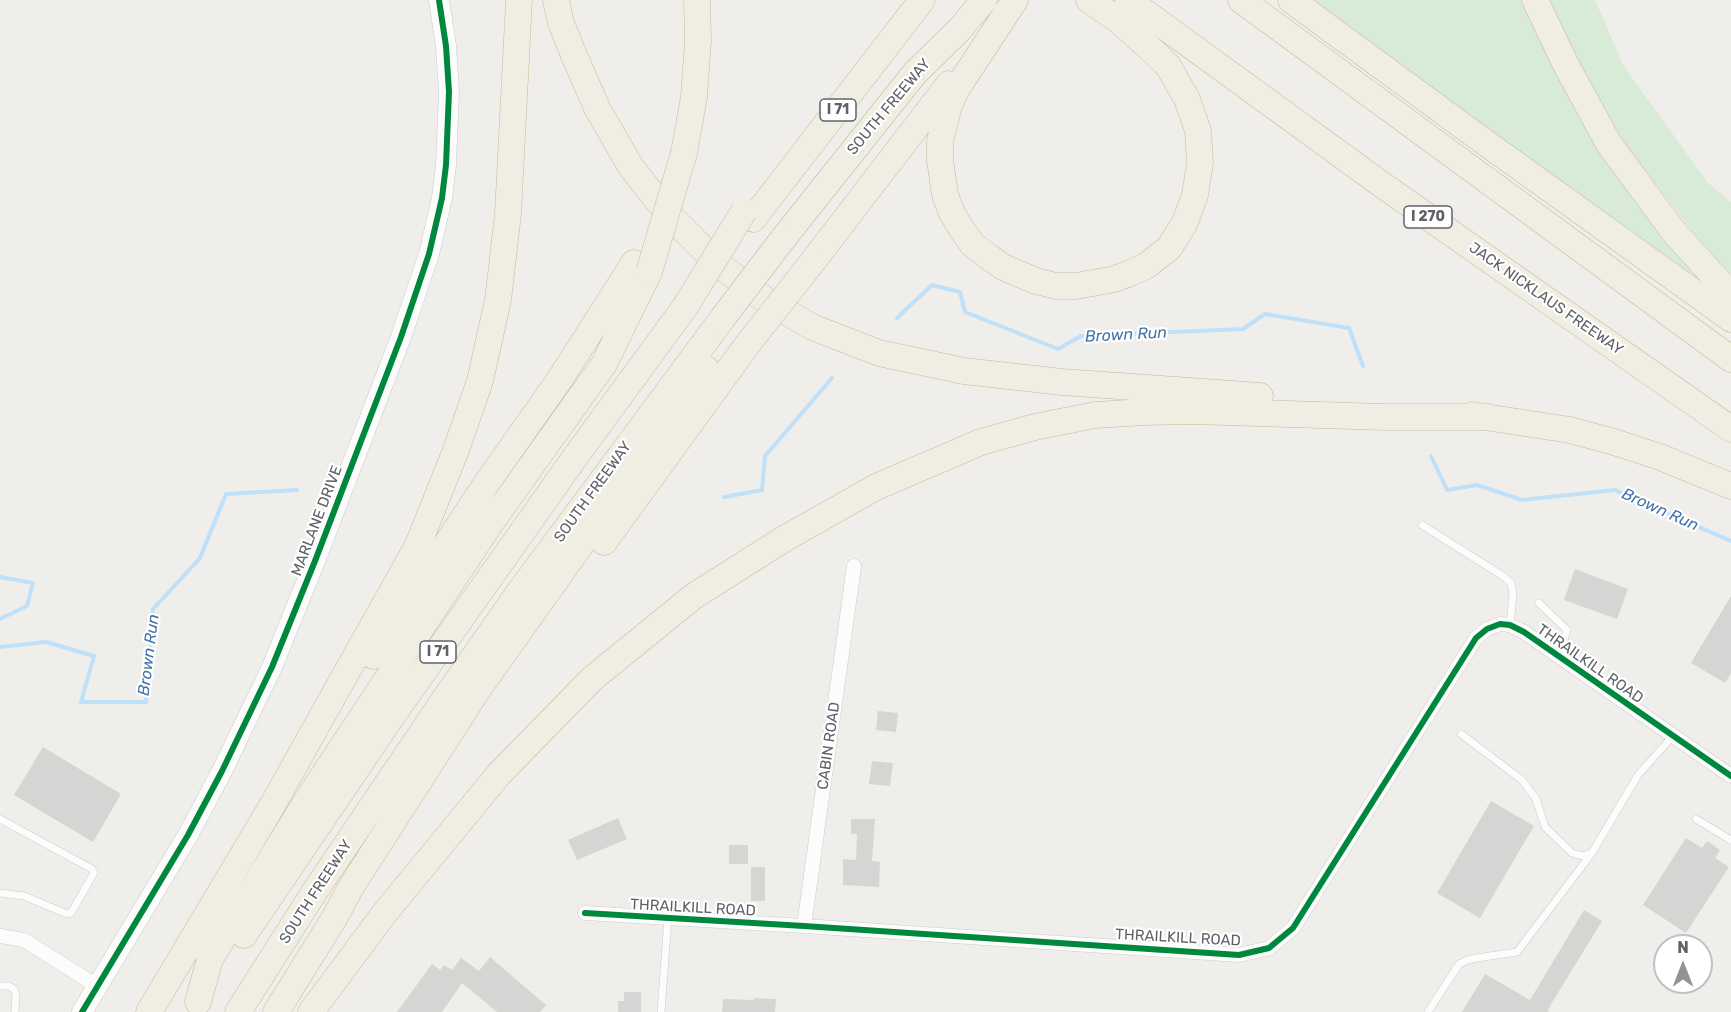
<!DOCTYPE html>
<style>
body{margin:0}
#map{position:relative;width:1731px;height:1012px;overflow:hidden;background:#efeeea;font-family:Rubik,sans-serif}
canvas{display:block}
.north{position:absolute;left:1653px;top:934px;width:60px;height:60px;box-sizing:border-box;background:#fff;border:2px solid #bfc1c3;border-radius:50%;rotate:0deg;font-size:16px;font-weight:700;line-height:24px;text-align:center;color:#5f6368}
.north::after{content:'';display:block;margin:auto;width:21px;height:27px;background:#919496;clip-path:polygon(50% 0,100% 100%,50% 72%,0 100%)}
</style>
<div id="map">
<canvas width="1731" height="1012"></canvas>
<div class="north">N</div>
</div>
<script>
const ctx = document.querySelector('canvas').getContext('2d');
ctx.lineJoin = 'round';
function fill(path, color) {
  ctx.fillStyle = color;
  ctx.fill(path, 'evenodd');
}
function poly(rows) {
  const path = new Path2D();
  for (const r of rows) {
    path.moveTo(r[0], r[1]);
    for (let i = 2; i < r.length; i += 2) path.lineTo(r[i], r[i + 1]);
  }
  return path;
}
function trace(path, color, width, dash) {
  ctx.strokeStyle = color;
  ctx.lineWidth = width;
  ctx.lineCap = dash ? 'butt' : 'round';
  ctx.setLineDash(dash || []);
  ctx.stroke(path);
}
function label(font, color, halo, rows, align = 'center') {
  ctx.font = font + ' Rubik,sans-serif';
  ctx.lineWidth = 4.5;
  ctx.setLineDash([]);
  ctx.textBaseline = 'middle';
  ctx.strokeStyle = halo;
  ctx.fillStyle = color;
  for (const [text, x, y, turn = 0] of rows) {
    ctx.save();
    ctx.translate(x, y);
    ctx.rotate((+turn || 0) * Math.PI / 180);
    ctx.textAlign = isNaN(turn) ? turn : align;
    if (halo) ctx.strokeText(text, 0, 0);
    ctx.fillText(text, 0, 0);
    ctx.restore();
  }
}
fill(poly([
 [1308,0,1522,0,1525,7,1706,282,1705,286],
 [1550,0,1595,0,1623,65,1708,183,1731,202,1731,274,1709,253,1627,147,1575,59]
]), '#d8ebd6');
trace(poly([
 [897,318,932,285,960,292,965,312,1058,349,1081,336,1243,329,1265,314,1349,328,1363,366],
 [1431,456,1447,490,1477,485,1522,500,1615,490,1731,541],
 [724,497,762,490,765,456,832,378],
 [0,577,33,583,27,606,0,619],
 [0,647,46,642,94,656,81,702,146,702,153,609,200,558,226,494,297,490]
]), '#bfe0f9', 4);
fill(poly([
 [1575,569,1628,589,1617,619,1564,600],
 [1731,596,1731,673,1725,683,1691,663],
 [878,711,898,713,896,732,876,730],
 [43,747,121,794,93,842,14,795],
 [872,761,893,763,890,786,869,784],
 [1491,801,1534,826,1480,918,1437,893],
 [618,818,627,839,577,860,568,840],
 [851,819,875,819,872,861,880,862,879,887,843,885,843,859,856,860,857,834,851,834],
 [1686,838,1702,848,1707,841,1720,850,1715,858,1729,867,1686,933,1643,905],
 [729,845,748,845,748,864,729,864],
 [751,867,765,867,765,901,751,901],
 [1584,910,1602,921,1547,1011,1550,1012,1462,1012,1485,974,1530,1000],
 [490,957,546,1005,540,1012,497,1012,462,983,442,1012,397,1012,432,964,440,970,444,965,452,970,461,958,479,971],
 [624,992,641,992,641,1012,618,1012,618,1001,624,1001],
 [754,998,776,999,775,1012,722,1012,723,999,754,1000]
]), '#d6d5d3');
const lane = poly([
 [1422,525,1503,576,1511,583,1513,594,1510,625],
 [1539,603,1567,630,1559,656],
 [1461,734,1522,780,1536,799,1545,827,1572,853,1582,856,1592,853,1638,775,1673,736],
 [0,819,92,869,94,873,71,913,67,914,24,896,0,893],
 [1696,819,1731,840],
 [0,986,9,986,14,989,16,995,15,1012],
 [661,1012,668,918],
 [1428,1012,1459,964,1470,959,1517,952,1592,853]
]);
const street = poly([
 [585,913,804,926,1239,955,1269,948,1293,928,1476,638,1487,629,1500,624,1510,625,1524,632,1731,776],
 [804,926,854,566],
 [0,936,24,940,97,986]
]);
const secondary = poly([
 [82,1012,188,835,222,771,272,667,315,561,401,337,429,254,442,198,446,165,449,92,446,46,439,0]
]);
const highway = poly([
 [556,0,561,23,573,53,597,108,631,167,668,214,716,262,758,295,812,327,879,353,964,371,1062,382,1260,396],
 [1015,0,958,87,949,105,940,141,940,160,945,195,952,213,962,230,973,245,989,257,1003,267,1036,281,1056,286,1076,286,1115,279,1130,273,1146,266,1169,248,1184,224,1190,209,1195,195,1200,163,1198,131,1193,116,1187,99,1168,66,1155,53,1118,20,1089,0],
 [1128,0,1381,184,1731,429],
 [1241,0,1731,359],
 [1291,0,1479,138,1731,319],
 [1535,0,1566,65,1609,144,1674,232,1731,295],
 [684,153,694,97,698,41,697,0],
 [753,219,922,0],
 [782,240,915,73,960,29,984,0],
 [814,260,949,84],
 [1472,415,1570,430,1614,442,1660,457,1731,486],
 [604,542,747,345],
 [373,656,486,484,560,379,634,263],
 [244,935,395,712,578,453,685,307],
 [198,1002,210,959,309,797,490,524,604,364,649,272],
 [149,1012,269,811,418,545,456,450,480,381,498,300,508,214,519,0],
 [238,1012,315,891,448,694,520,591,722,319],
 [276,1012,335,917,351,887,479,688,706,369],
 [311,1012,384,914,499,774,593,678,694,596,784,539,876,487,981,442,1035,427,1095,415,1144,412,1194,411,1384,417,1488,417]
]);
trace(lane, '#cbcccc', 8);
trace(street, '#cbcccc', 15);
trace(secondary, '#cacacb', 21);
trace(highway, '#c8b996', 27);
trace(lane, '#fdfcfc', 7);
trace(street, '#fdfcfc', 14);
trace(secondary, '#fdfcfc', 20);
trace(highway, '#f0ede3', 26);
const highwayBridge = poly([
 [649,272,684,153],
 [685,307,744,211],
 [722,319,782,240],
 [747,345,814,260]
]);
trace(highwayBridge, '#c8b996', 27, []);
trace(highwayBridge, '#f0ede3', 26);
trace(poly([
 [585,913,804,926,1239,955,1269,948,1293,928,1476,638,1487,629,1500,624,1510,625,1524,632,1731,776],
 [82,1012,188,835,222,771,272,667,315,561,401,337,429,254,442,198,446,165,449,92,446,46,439,0]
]), '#00873e', 6);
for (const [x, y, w] of [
 [838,110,36],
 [1428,217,48],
 [438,652,36]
]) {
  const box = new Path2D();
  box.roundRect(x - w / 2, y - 11, w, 22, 4.5);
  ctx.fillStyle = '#fff';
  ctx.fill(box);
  trace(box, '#5f6368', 1.5);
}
label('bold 14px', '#5f6368', null, [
 ["I 71",838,110],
 ["I 270",1428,217],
 ["I 71",438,652]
]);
label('15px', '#5f6368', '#fff', [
 ["SOUTH FREEWAY",889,107,-50],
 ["JACK NICKLAUS FREEWAY",1546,299,35],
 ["SOUTH FREEWAY",593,492,-54],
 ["MARLANE DRIVE",317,521,-69],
 ["THRAILKILL ROAD",1590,664,35],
 ["CABIN ROAD",829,746,-82],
 ["SOUTH FREEWAY",316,892,-57],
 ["THRAILKILL ROAD",693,908,3],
 ["THRAILKILL ROAD",1178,938,3]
]);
label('italic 16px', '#4174aa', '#fff', [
 ["Brown Run",1126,335,-3],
 ["Brown Run",1660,510,24],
 ["Brown Run",149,655,-83]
]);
</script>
